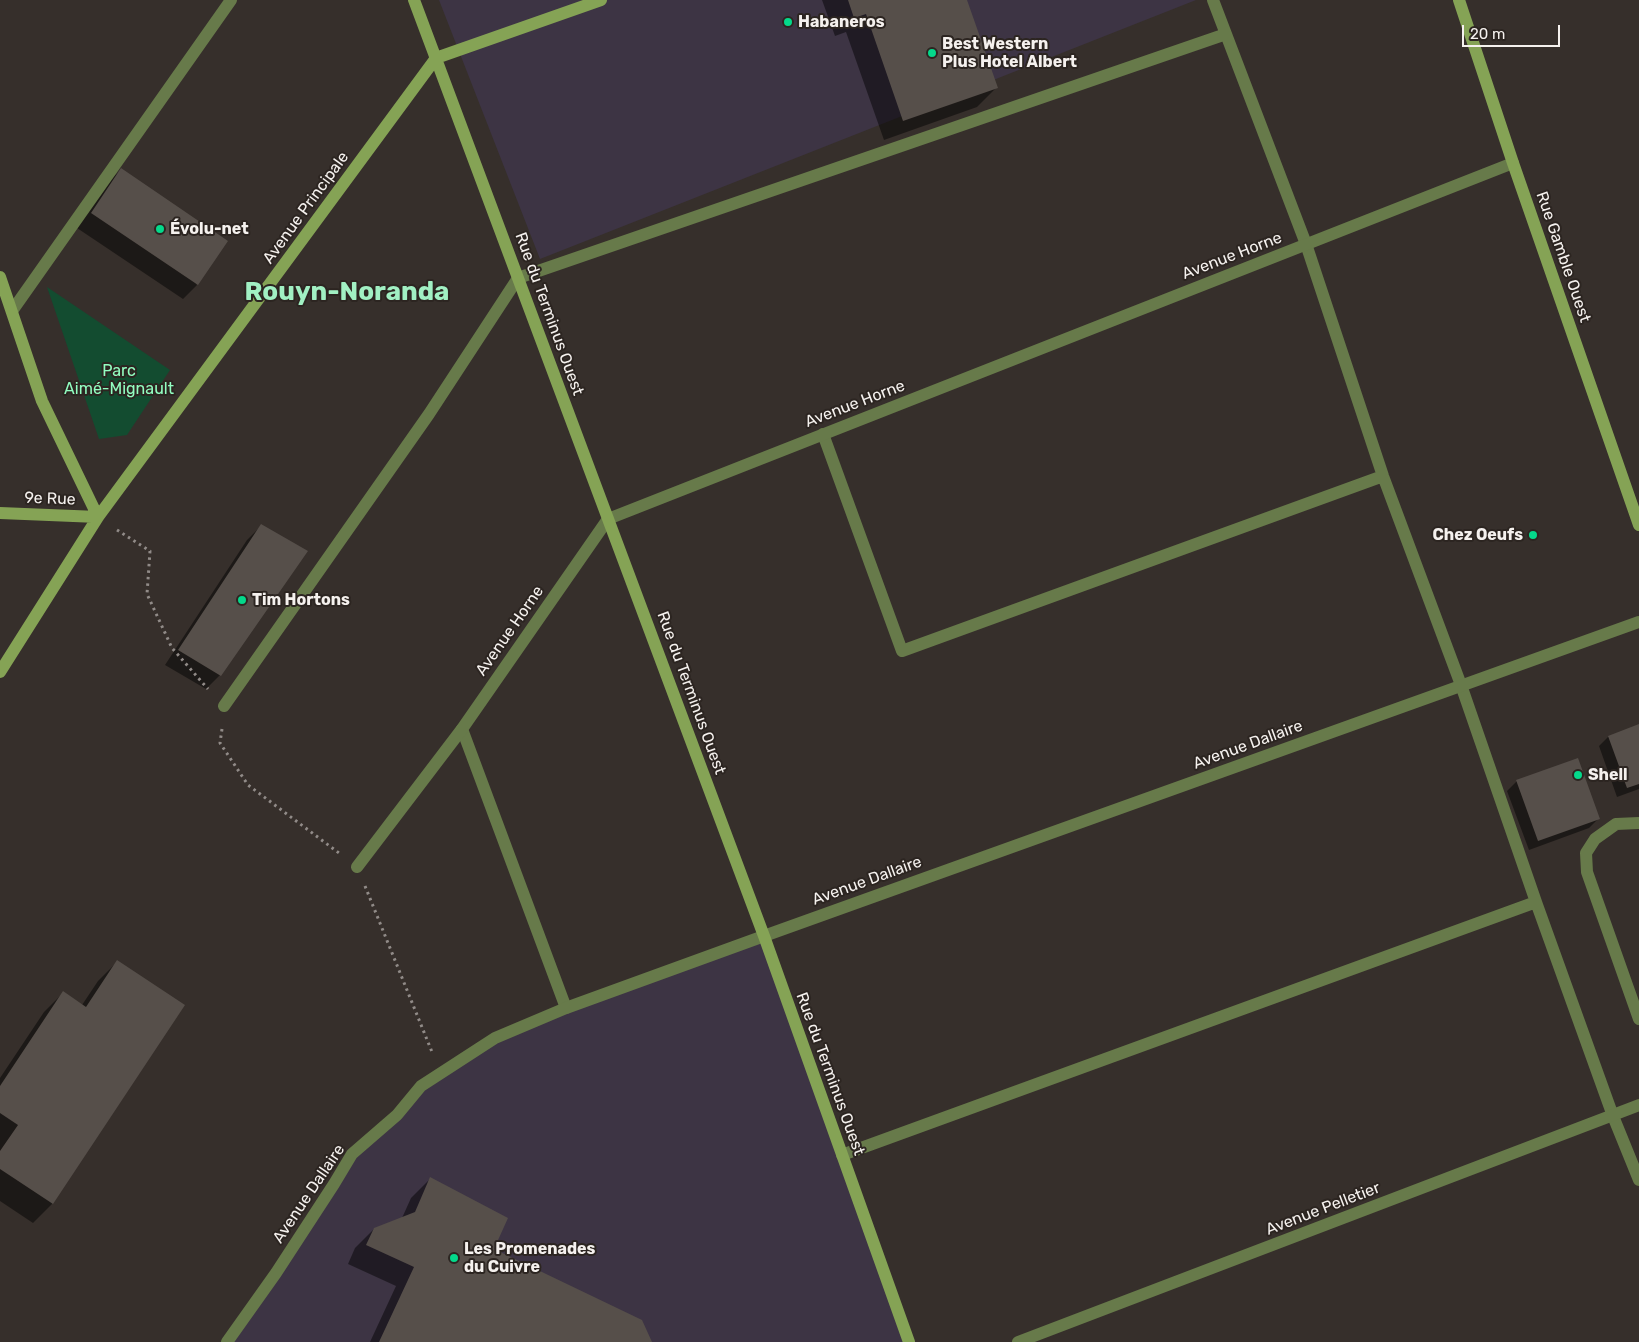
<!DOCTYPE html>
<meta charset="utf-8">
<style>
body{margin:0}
#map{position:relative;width:1639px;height:1342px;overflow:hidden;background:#362f2b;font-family:Rubik,sans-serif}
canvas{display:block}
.scale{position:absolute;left:1462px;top:25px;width:98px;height:22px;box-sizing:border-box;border:2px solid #f5f1ee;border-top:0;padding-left:6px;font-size:15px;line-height:18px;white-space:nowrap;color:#f5f1ee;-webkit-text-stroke:4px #2c2521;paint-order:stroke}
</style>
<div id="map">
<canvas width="1639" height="1342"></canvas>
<div class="scale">20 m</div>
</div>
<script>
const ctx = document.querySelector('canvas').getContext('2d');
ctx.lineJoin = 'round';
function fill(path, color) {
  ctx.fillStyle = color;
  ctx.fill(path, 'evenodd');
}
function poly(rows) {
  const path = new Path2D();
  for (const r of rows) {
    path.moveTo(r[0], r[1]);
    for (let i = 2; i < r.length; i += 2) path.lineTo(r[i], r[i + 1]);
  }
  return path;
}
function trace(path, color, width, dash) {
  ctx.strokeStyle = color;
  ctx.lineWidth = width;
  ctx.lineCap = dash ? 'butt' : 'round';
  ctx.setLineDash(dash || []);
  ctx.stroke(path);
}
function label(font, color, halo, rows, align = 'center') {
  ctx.font = font + ' Rubik,sans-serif';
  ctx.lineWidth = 4;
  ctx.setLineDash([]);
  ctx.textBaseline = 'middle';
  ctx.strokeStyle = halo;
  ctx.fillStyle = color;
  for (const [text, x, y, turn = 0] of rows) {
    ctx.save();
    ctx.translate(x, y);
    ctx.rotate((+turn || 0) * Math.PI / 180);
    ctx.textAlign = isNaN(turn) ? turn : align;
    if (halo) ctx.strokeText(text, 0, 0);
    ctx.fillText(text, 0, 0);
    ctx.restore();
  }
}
fill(poly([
 [439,0,1196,0,540,259],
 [764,936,909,1342,227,1342,352,1154,421,1086,481,1047]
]), '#3d3444');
fill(poly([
 [47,287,170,370,127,435,99,439]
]), '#134c30');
fill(poly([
 [822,0,966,0,996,88,977,107,884,140,846,32,835,36],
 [121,170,197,285,183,299,77,228,106,184],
 [261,526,220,675,206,689,165,665,247,540],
 [1639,725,1639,789,1617,797,1599,746,1608,737],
 [1517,781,1599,818,1589,828,1529,850,1507,791],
 [117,962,183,1005,52,1204,33,1223,0,1201,0,1078,44,1012,63,993,82,1005,98,981],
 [430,1179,492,1249,650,1342,370,1342,396,1286,348,1264,355,1248,374,1229,402,1218,411,1198]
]), '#0007');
fill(poly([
 [848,0,967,0,998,88,903,121,866,14,854,18],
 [121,168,228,241,198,285,91,213],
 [261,524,308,551,221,676,178,650],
 [1639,724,1639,784,1627,788,1608,736],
 [1578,758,1600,819,1538,841,1516,780],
 [117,960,185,1005,53,1204,0,1169,0,1151,18,1125,0,1113,0,1086,63,991,86,1007],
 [430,1177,508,1218,494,1249,642,1320,652,1342,379,1342,414,1267,366,1245,374,1228,415,1212]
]), '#564f4a');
trace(poly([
 [117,530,150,551,147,594,172,648,208,689],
 [222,729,220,743,248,785,339,853],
 [365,886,432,1052]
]), '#918b88', 3, [2.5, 4]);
trace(poly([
 [1213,0,1306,244,1383,476,1461,685,1536,902],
 [12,311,231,0],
 [823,434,902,651,1383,476],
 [224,706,429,414,518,278,1226,34],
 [462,729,566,1008],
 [1639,823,1616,824,1595,839,1586,853,1587,872,1639,1019],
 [842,1155,1536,902,1613,1116,1639,1180]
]), '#677a4a', 12);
trace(poly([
 [357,867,462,729,608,519,1513,163],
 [227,1342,276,1273,334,1184,352,1154,397,1115,421,1086,495,1038,566,1008,764,936,1639,622],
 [1018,1342,1639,1105]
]), '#677a4a', 12);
trace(poly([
 [414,0,764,936,909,1342],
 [1459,0,1513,163,1639,525],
 [0,277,42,401,98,517],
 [0,513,98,517],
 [0,672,98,517,436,58,601,0]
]), '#85a355', 12);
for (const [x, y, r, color] of [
 [788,22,5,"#04d98b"],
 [932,53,5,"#04d98b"],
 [160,229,5,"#04d98b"],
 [1533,535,5,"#04d98b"],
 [242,600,5,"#04d98b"],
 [1578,775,5,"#04d98b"],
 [454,1258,5,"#04d98b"]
]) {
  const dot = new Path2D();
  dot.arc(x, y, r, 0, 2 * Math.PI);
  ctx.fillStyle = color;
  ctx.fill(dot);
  trace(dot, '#2c2521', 2);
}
label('bold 16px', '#f5f1ee', '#2c2521', [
 ["Habaneros",798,22],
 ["Best Western",942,44],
 ["Plus Hotel Albert",942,62],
 ["Évolu-net",170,229],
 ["Chez Oeufs",1523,535,"right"],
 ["Tim Hortons",252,600],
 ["Shell",1588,775],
 ["Les Promenades",464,1249],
 ["du Cuivre",464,1267]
], 'left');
label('16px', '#f5f1ee', '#2c2521', [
 ["Avenue Principale",306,208,-54],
 ["Avenue Horne",1232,256,-21],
 ["Rue Gamble Ouest",1563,257,71],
 ["Rue du Terminus Ouest",549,314,70],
 ["Avenue Horne",855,404,-21],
 ["9e Rue",50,499,2],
 ["Avenue Horne",510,631,-55],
 ["Rue du Terminus Ouest",691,693,70],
 ["Avenue Dallaire",1248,745,-20],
 ["Avenue Dallaire",867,881,-20],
 ["Rue du Terminus Ouest",830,1074,70],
 ["Avenue Dallaire",309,1194,-56],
 ["Avenue Pelletier",1323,1209,-21]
]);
label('16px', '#92fec1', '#2c2521', [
 ["Parc",119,371],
 ["Aimé-Mignault",119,389]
]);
label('bold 26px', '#a1f0c3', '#2c2521', [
 ["Rouyn-Noranda",347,292]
]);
</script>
